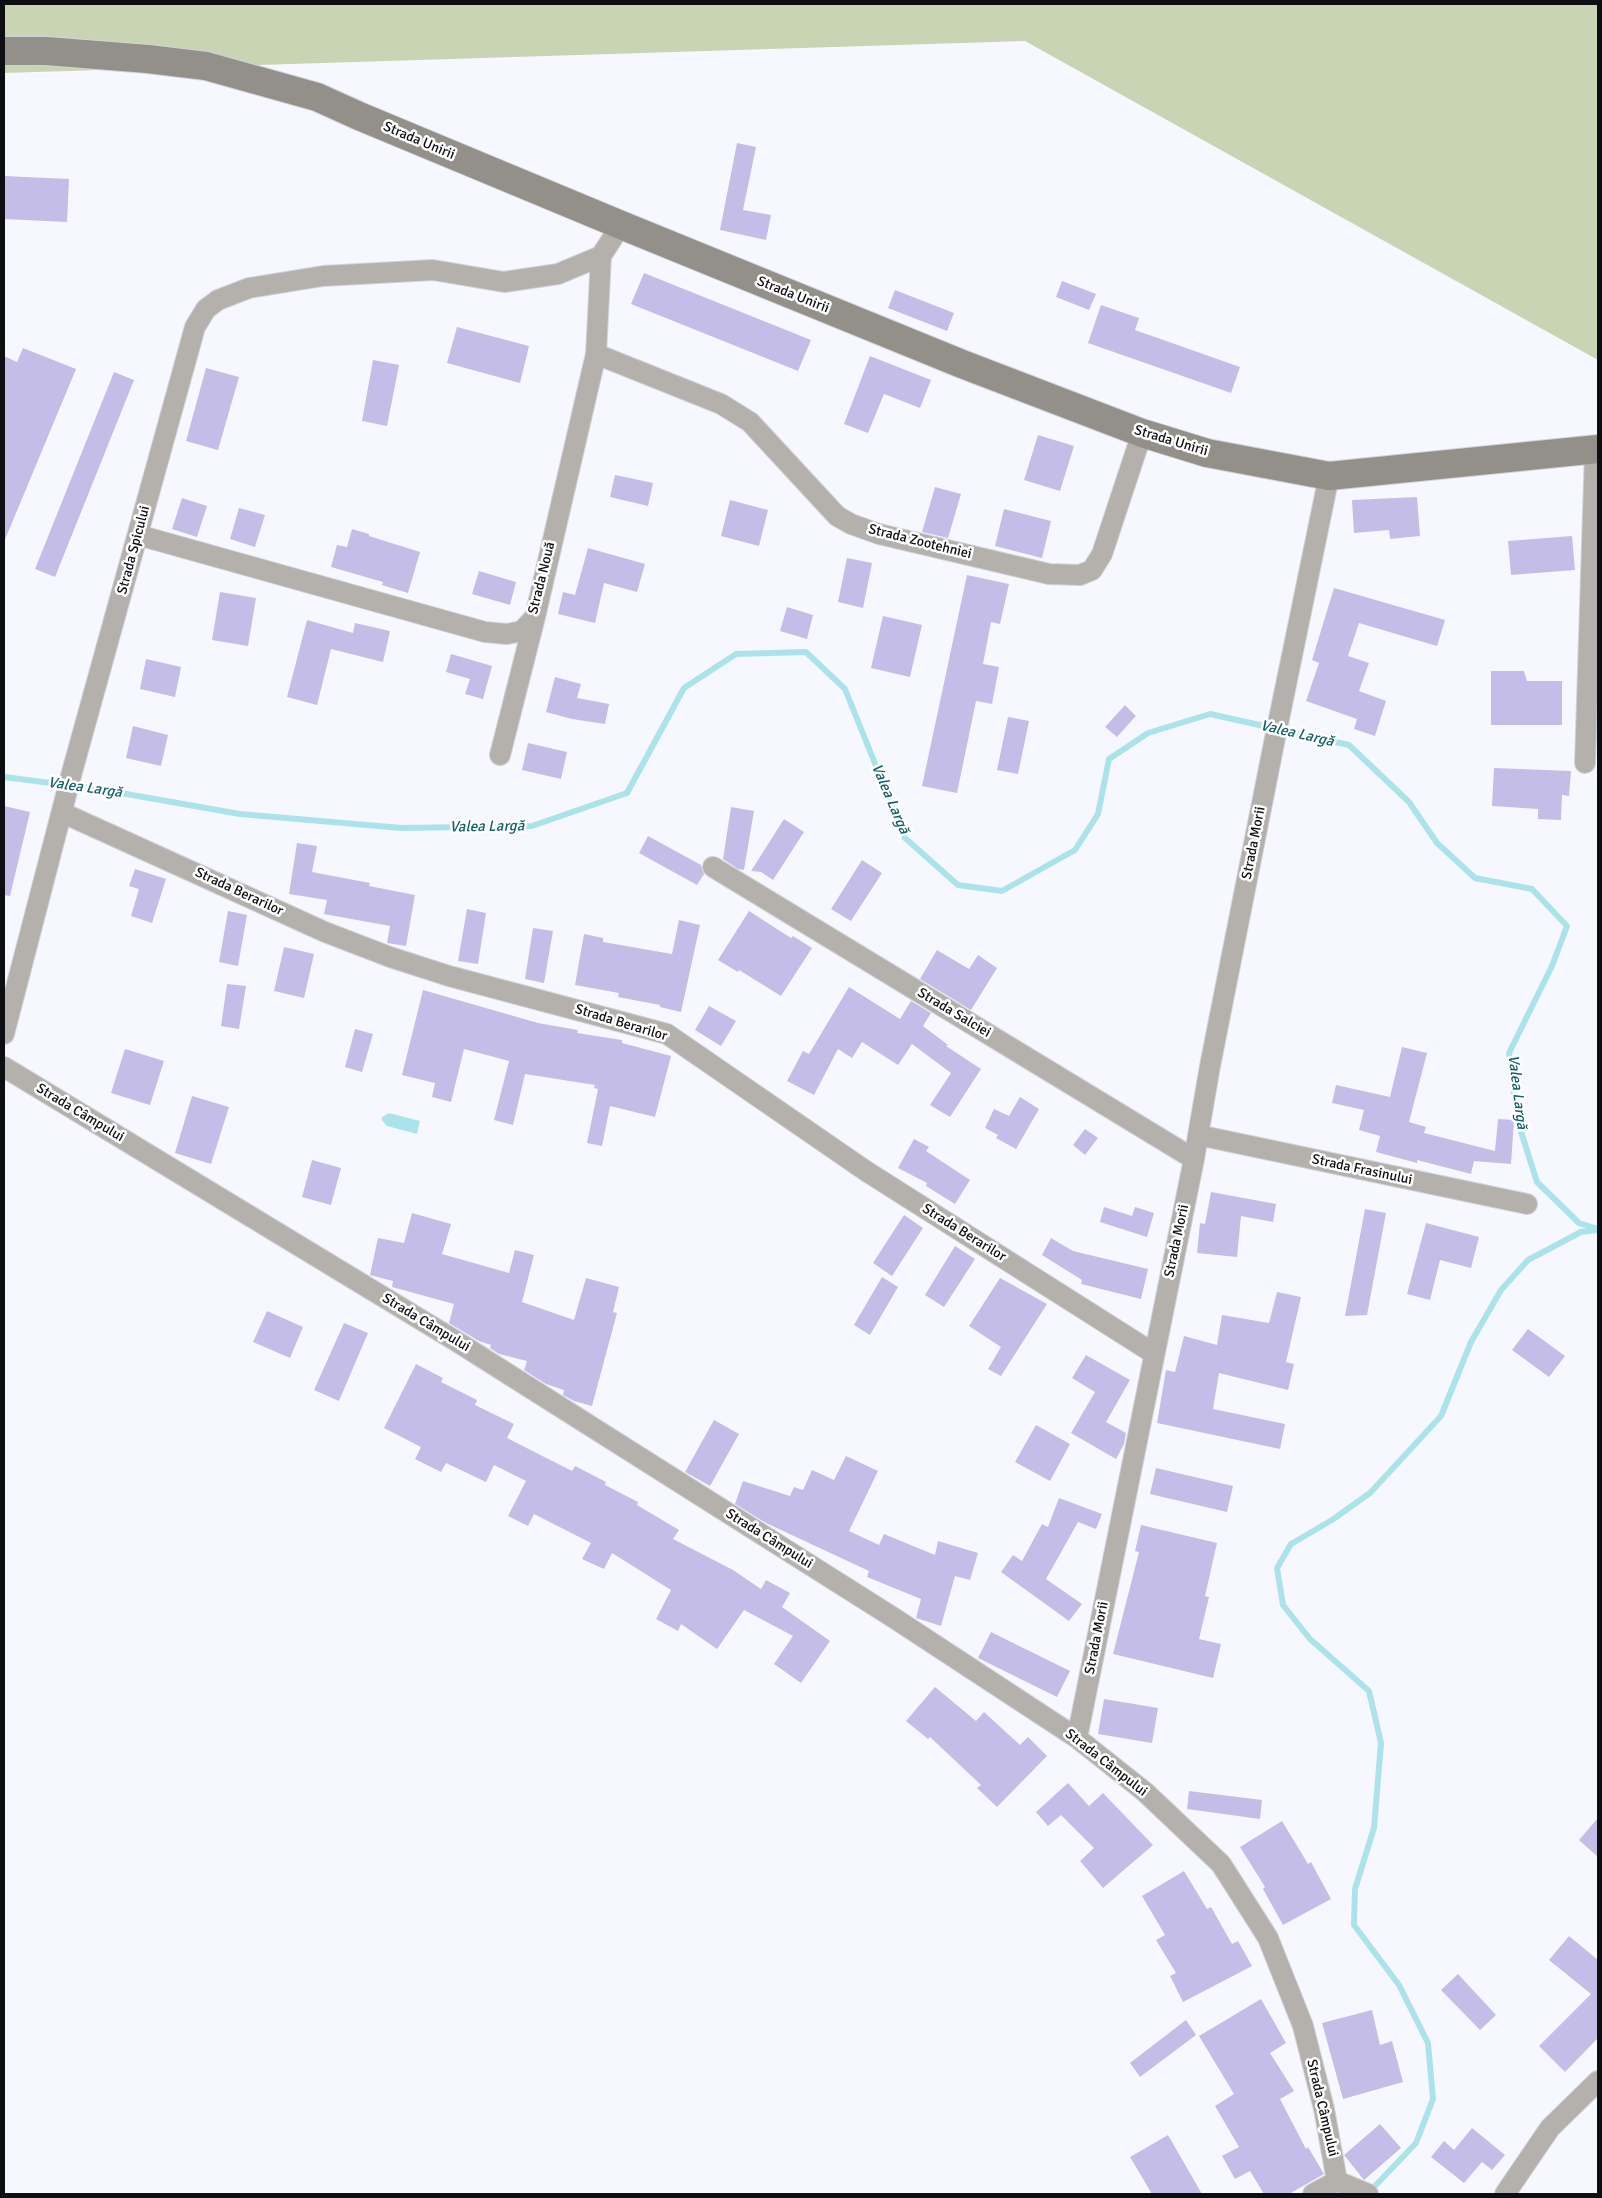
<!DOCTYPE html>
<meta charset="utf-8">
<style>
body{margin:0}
#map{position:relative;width:1602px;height:2198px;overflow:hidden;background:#f7f8ff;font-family:Signika,sans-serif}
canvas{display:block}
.frame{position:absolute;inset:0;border:5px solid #0d0e11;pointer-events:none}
</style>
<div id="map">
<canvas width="1602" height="2198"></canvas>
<div class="frame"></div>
</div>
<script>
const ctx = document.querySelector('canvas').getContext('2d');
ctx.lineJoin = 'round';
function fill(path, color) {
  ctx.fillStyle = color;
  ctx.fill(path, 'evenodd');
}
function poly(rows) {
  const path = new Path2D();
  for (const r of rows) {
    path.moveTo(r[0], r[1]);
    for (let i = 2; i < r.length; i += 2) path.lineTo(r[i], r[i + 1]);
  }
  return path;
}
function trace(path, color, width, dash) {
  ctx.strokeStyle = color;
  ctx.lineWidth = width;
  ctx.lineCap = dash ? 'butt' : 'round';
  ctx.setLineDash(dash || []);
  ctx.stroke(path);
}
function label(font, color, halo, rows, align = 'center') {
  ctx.font = font + ' Signika,sans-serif';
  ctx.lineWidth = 5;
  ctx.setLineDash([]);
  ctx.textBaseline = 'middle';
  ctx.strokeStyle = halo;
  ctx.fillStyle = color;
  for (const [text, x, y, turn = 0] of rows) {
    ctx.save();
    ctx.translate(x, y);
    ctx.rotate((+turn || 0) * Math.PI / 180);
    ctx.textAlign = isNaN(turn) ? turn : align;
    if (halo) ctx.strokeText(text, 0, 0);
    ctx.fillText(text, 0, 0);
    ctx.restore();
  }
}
fill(poly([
 [4,4,1598,4,1598,360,1025,41,4,73]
]), '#c8d4b4');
fill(poly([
 [389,1113,420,1121,417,1134,387,1126,382,1120,382,1117]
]), '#aae4ea');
trace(poly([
 [4,777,98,789,240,814,401,828,532,826,627,793,684,688,736,654,806,652,845,689,905,838,958,885,1002,891,1075,850,1098,814,1109,759,1148,733,1210,714,1349,745,1409,802,1437,843,1475,878,1532,889,1567,926,1552,966,1509,1053,1517,1119,1537,1182,1579,1223,1598,1229],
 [1371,2193,1375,2186,1416,2143,1433,2099,1428,2043,1399,1985,1354,1925,1355,1889,1374,1828,1381,1743,1369,1691,1310,1639,1283,1605,1277,1568,1291,1544,1332,1520,1370,1493,1441,1416,1471,1342,1501,1290,1528,1260,1581,1232,1597,1230]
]), '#aae4ea', 6);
fill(poly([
 [737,143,756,147,743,210,771,215,766,240,720,230],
 [4,176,69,179,67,222,4,219],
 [644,273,811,340,798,371,631,304],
 [1062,281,1096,294,1089,310,1056,297],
 [895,290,954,313,947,331,888,308],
 [1101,305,1139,318,1135,330,1240,367,1231,393,1088,343],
 [457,327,529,346,520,383,447,363],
 [23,348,76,369,4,542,4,356,17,362],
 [870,356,931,380,920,408,884,394,868,433,844,424],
 [373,360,399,365,387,426,362,421],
 [206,368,239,377,218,450,186,441],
 [114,372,134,380,55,577,35,569],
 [1038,435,1074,446,1060,491,1024,480],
 [615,475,653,483,648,506,610,497],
 [935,487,961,494,948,538,922,532],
 [1417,497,1420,536,1390,539,1389,530,1354,533,1352,500],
 [182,498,207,506,197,537,172,529],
 [730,500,768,510,759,546,721,536],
 [239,508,265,515,255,547,230,539],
 [1004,509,1051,521,1042,558,995,546],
 [352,529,369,534,369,536,420,552,408,593,382,585,383,582,331,567,337,545,347,547],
 [1572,536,1575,570,1511,575,1508,541],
 [588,548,645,564,637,592,604,583,595,623,558,614,563,592,575,595],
 [847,558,872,563,863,608,838,602],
 [479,571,516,582,510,605,472,594],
 [967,575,1009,584,1000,624,991,622,983,664,999,667,992,704,976,701,957,793,922,786],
 [1334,588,1445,620,1437,646,1359,623,1348,656,1369,663,1359,691,1386,701,1375,736,1354,729,1357,719,1306,701,1319,663,1312,660],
 [220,592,256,598,248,646,212,640],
 [787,607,813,615,807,639,780,631],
 [883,616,922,625,910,677,871,668],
 [307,620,353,633,355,623,390,631,383,662,331,649,317,705,287,697],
 [451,654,492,666,483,699,465,694,470,679,446,672],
 [146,659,181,667,175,697,140,689],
 [1491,671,1524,671,1527,681,1562,681,1562,725,1491,725],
 [555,677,581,684,577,698,609,704,605,724,572,719,546,712],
 [1125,705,1136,716,1117,737,1105,727],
 [1008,717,1029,721,1018,774,997,770],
 [133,726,168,735,161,766,126,758],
 [528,743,567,752,561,779,522,770],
 [1494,768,1571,771,1569,796,1562,795,1561,820,1538,819,1538,809,1492,806],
 [4,806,30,812,10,896,4,895],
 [731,807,754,811,744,870,738,869,723,859],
 [784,819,804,832,773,880,761,872,751,871],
 [648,836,701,865,704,874,697,885,639,853],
 [297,843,317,846,312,872,370,883,369,886,415,895,406,946,387,943,390,926,324,914,327,900,289,894],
 [862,860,882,873,851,921,831,909],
 [135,869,166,879,152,923,131,916,139,889,129,886],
 [467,909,486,913,478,964,458,961],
 [228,911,247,915,238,966,219,962],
 [749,911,791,938,793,936,812,948,781,996,739,970,738,972,718,960],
 [679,920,700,925,681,1012,660,1007,660,1005,618,997,619,993,575,985,584,934,603,938,603,942,672,954],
 [533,928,553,931,544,983,525,979],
 [284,947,314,954,304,998,274,991],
 [937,950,969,969,978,955,997,968,971,1010,920,979],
 [227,984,246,986,239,1029,221,1026],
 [849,987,900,1019,911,1001,931,1013,923,1026,948,1045,946,1046,981,1069,950,1117,930,1105,951,1073,912,1044,898,1065,862,1042,852,1058,838,1049,814,1095,787,1081,803,1051,809,1054],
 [423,990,538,1023,578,1030,577,1033,622,1040,622,1043,671,1056,655,1117,610,1106,602,1146,587,1143,598,1089,594,1088,595,1085,525,1074,513,1125,494,1120,509,1061,464,1049,451,1102,432,1097,435,1083,402,1075],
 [709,1006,736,1021,721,1046,695,1030],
 [355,1029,373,1034,362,1072,345,1067],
 [1402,1047,1427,1053,1409,1122,1426,1127,1424,1133,1495,1151,1498,1119,1514,1120,1511,1164,1474,1161,1471,1174,1417,1160,1417,1163,1376,1152,1380,1136,1359,1130,1364,1110,1332,1103,1336,1085,1390,1097],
 [125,1049,164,1061,150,1105,111,1093],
 [192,1096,229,1107,211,1164,175,1153],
 [1020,1097,1039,1109,1016,1149,996,1138,998,1135,985,1128,994,1109,1009,1116],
 [1085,1129,1098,1138,1085,1155,1073,1145],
 [914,1139,929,1147,926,1151,970,1180,955,1204,926,1186,927,1183,898,1168],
 [312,1160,341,1168,331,1205,302,1197],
 [1211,1192,1276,1204,1273,1222,1241,1216,1237,1257,1197,1253,1200,1223,1205,1224],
 [1104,1207,1132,1216,1135,1207,1154,1213,1147,1237,1100,1222],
 [1365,1209,1386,1213,1367,1315,1345,1316],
 [412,1213,451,1224,442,1254,509,1273,515,1250,534,1255,522,1302,574,1320,586,1278,619,1287,613,1312,617,1313,592,1406,574,1401,563,1395,564,1390,546,1384,524,1370,527,1361,499,1354,490,1348,491,1345,479,1341,449,1323,454,1304,392,1287,393,1281,370,1275,378,1238,404,1243],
 [904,1215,923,1228,892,1276,873,1263],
 [1426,1223,1479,1237,1471,1268,1440,1260,1430,1300,1407,1294],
 [1051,1238,1073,1251,1148,1269,1141,1299,1081,1284,1082,1280,1042,1255],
 [955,1246,975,1259,944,1307,925,1295],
 [882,1277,898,1287,870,1335,854,1325],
 [1000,1278,1047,1304,1001,1376,988,1369,1001,1347,969,1326],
 [1277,1292,1301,1297,1286,1362,1294,1364,1288,1390,1219,1373,1213,1409,1285,1424,1280,1449,1157,1423,1166,1370,1175,1372,1184,1336,1217,1345,1222,1315,1269,1323],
 [267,1311,303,1327,290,1358,253,1342],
 [344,1323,368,1333,339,1401,314,1390],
 [1528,1329,1565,1356,1549,1377,1512,1350],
 [1086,1355,1130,1380,1106,1422,1126,1433,1124,1444,1116,1459,1071,1433,1095,1392,1072,1378],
 [416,1364,443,1378,441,1382,477,1400,475,1405,514,1424,507,1438,572,1471,575,1466,606,1482,605,1485,638,1502,637,1505,679,1530,673,1539,733,1570,761,1589,766,1580,790,1593,782,1607,830,1641,801,1683,774,1664,793,1636,744,1610,717,1649,681,1624,678,1631,656,1619,671,1590,612,1553,604,1569,582,1559,591,1543,534,1514,528,1526,508,1516,526,1481,494,1465,486,1482,446,1463,441,1472,415,1459,421,1447,384,1428],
 [714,1420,739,1434,710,1486,685,1472],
 [1036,1425,1070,1444,1050,1481,1015,1462],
 [846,1456,878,1471,849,1531,879,1545,884,1534,935,1555,938,1541,978,1553,970,1580,955,1576,941,1626,916,1618,921,1599,867,1577,869,1571,766,1523,735,1504,743,1481,790,1496,794,1487,803,1490,812,1470,834,1480],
 [1156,1468,1233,1486,1227,1512,1150,1494],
 [1059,1498,1102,1514,1096,1529,1078,1522,1046,1579,1082,1604,1069,1621,1001,1572,1013,1555,1022,1561,1042,1524,1048,1527],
 [1141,1525,1217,1543,1205,1596,1209,1597,1199,1639,1221,1644,1213,1678,1113,1654,1139,1552,1135,1551],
 [991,1632,1070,1671,1057,1697,978,1658],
 [935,1687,976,1721,984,1712,1020,1745,1028,1737,1047,1756,997,1807,977,1788,981,1785,930,1737,928,1739,906,1721],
 [1104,1699,1158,1708,1152,1743,1098,1734],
 [1068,1783,1089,1806,1103,1793,1153,1845,1103,1888,1080,1861,1094,1848,1061,1815,1048,1826,1036,1812],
 [1189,1791,1262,1800,1260,1819,1187,1809],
 [1598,1818,1598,1857,1579,1840],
 [1282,1821,1308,1864,1311,1862,1331,1899,1283,1925,1263,1889,1265,1887,1240,1847],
 [1184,1871,1207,1909,1211,1907,1232,1944,1238,1941,1252,1966,1183,2002,1170,1976,1176,1973,1156,1940,1165,1935,1142,1896],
 [1569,1936,1598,1960,1598,2038,1565,2072,1539,2046,1591,1994,1549,1960],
 [1458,1974,1496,2015,1480,2030,1441,1990],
 [1261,1999,1286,2043,1270,2053,1294,2091,1280,2099,1306,2149,1308,2147,1324,2174,1289,2194,1264,2194,1250,2171,1235,2179,1222,2156,1239,2147,1215,2106,1234,2094,1199,2036],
 [1372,2010,1380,2045,1392,2041,1403,2082,1343,2099,1322,2023],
 [1186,2020,1196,2035,1140,2077,1130,2063],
 [1380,2124,1401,2148,1364,2180,1344,2155],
 [1472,2128,1505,2155,1492,2170,1482,2162,1464,2183,1431,2157,1444,2141,1454,2150],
 [1168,2135,1202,2194,1152,2194,1130,2157]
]), '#c3bde8');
const street = poly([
 [596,354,721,404,750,422,837,516,851,524,879,534,1049,574,1080,575,1092,570,1102,554,1142,433],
 [138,535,485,632,507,634,522,631,535,617,596,354,601,256,621,225],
 [500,755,535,617],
 [1585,763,1595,450],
 [63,813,325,932,390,957,449,976,667,1034,866,1171,1153,1353],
 [713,867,1194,1159],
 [4,1034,72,772,195,327,206,309,218,300,249,288,323,276,433,270,504,282,558,274,601,256],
 [4,1067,456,1341,894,1618,1077,1738,1145,1792,1221,1864,1268,1938,1303,2026,1324,2109,1337,2181],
 [1198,1135,1527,1204],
 [1077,1738,1194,1159,1210,1066,1274,743,1329,476],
 [1337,2181,1368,2194],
 [1313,2194,1337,2181],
 [1505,2194,1550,2128,1598,2081]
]);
const secondary = poly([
 [4,51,46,51,148,59,206,66,317,97,359,116,621,225,962,364,1142,433,1207,453,1329,476,1598,449]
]);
trace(street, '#d2d3d9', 22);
trace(secondary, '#d2d3d9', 30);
trace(street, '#b4b1ad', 20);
trace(secondary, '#938f89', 28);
label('14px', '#0d0e11', '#fff', [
 ["Strada Unirii",419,141,23],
 ["Strada Unirii",793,295,22],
 ["Strada Unirii",1171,441,17],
 ["Strada Zootehniei",920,542,14],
 ["Strada Spicului",134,550,-75],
 ["Strada Nouă",542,578,-76],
 ["Strada Morii",1254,843,-79],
 ["Strada Berarilor",239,892,25],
 ["Strada Salciei",954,1013,31],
 ["Strada Berarilor",621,1023,17],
 ["Strada Câmpului",80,1113,31],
 ["Strada Frasinului",1362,1170,12],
 ["Strada Berarilor",964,1233,32],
 ["Strada Morii",1177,1241,-78],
 ["Strada Câmpului",426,1323,31],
 ["Strada Câmpului",769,1539,32],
 ["Strada Morii",1097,1638,-79],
 ["Strada Câmpului",1106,1763,38],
 ["Strada Câmpului",1322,2108,77]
]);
label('italic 15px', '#116168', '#fff', [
 ["Valea Largă",1297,734,13],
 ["Valea Largă",85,788,8],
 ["Valea Largă",890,799,67],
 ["Valea Largă",487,827,-1],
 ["Valea Largă",1517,1092,83]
]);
</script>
